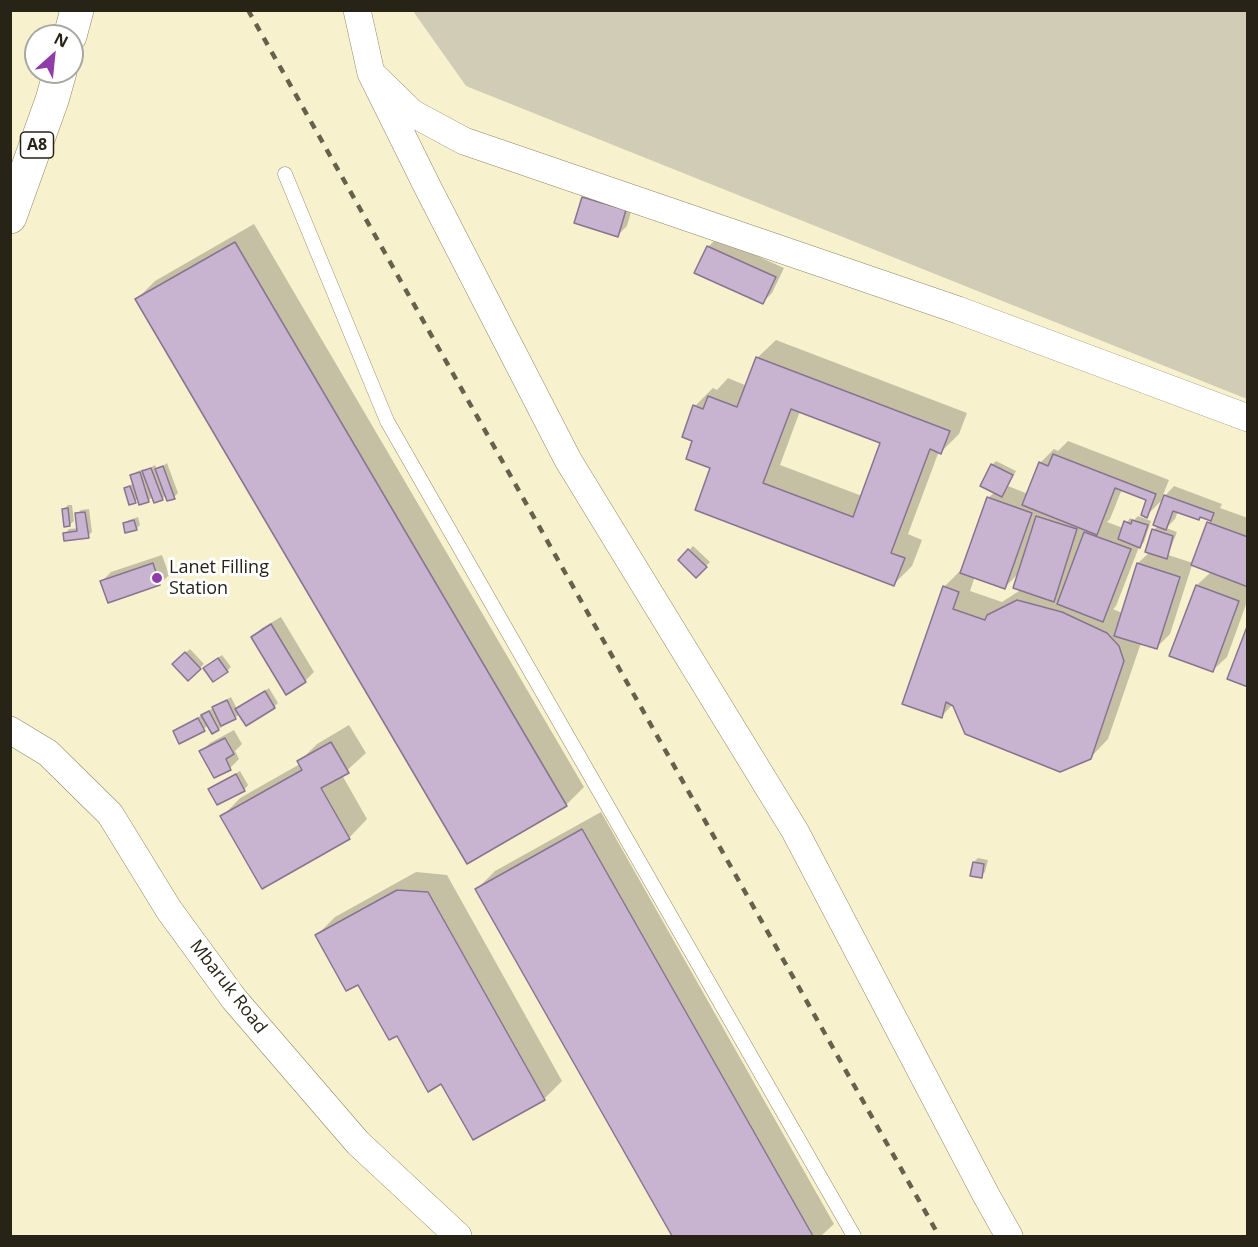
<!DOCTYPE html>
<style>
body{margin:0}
#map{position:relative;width:1258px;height:1247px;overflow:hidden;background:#f7f1cd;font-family:"Open Sans",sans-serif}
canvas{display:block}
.frame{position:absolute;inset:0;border:12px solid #272417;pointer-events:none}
.north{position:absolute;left:24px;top:24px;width:60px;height:60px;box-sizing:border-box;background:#fff;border:2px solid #a9a7a2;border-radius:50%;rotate:27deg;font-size:16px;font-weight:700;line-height:24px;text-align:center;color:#272417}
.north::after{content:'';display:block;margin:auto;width:21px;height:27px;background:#903dab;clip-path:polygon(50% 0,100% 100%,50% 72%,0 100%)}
</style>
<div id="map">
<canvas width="1258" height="1247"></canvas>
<div class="frame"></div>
<div class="north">N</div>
</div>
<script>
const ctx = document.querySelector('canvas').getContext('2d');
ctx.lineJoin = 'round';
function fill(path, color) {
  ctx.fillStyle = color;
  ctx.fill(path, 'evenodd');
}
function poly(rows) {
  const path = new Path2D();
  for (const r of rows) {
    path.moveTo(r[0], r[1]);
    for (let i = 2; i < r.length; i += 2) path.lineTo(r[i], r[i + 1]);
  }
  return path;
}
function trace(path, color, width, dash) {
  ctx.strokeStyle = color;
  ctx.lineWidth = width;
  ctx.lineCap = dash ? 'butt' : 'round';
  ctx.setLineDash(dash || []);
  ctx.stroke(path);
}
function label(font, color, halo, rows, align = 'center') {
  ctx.font = font + ' "Open Sans",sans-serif';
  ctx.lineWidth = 6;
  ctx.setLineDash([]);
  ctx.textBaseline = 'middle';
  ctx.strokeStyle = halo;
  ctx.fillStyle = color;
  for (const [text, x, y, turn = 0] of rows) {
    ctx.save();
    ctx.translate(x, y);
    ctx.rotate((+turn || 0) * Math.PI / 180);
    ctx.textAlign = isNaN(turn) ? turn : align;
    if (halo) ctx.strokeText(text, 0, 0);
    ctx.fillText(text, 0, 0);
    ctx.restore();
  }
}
fill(poly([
 [413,11,1247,11,1247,399,466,86]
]), '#d0ccb5');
fill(poly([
 [592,189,634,201,627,226,618,235,583,198],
 [254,224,584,787,566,805,137,299,155,281],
 [717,238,784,268,772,293,763,302,708,247],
 [776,340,967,413,959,434,941,452,939,451,908,534,922,540,912,566,894,584,712,467,694,440,695,406,713,388,717,390,728,378,747,386,757,358],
 [800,411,882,442,862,496,780,465],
 [1068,441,1169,480,1161,500,1174,486,1222,504,1220,508,1248,518,1248,599,1227,657,1213,670,1197,585,1211,572,1192,565,1170,634,1156,648,1141,643,1108,739,1090,758,953,704,942,716,944,587,963,568,988,498,995,492,992,465,996,461,1016,471,1008,486,1028,494,1040,463,1054,449,1058,451],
 [1122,489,1148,499,1146,516,1164,498,1158,525,1154,530,1150,552,1138,563,1122,613,1113,609,1116,606,1139,547,1144,542,1151,521,1138,516,1134,520,1130,518,1123,528,1107,522,1110,519],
 [1178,511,1212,520,1208,523,1193,563,1168,555,1177,532,1166,528,1175,519],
 [1019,573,1022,589,1002,602,970,591,975,576,1005,587],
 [167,463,178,493,174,497,166,495,162,499,153,496,148,501,138,498,135,501,125,488,134,483,132,476,136,472,144,469,145,471,155,465,157,470],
 [68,505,72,505,74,521,69,525,64,509],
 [89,509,92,532,88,536,65,534,69,529,78,528,77,514,81,510],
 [138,517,140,525,136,529,124,524,129,520],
 [693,546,710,562,696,576,680,560],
 [162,555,169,575,160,584,102,581,111,572],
 [281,617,314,672,305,681,253,637,262,628],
 [190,649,204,664,188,679,174,664],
 [222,655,231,667,227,671,209,664],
 [269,688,278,703,274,707,240,714,219,729,208,725,204,729,174,732,231,697,237,709],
 [349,725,366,753,342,775,367,819,349,838,222,817,240,798,300,764,299,762,317,744],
 [234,730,242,744,235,751,239,759,230,768,215,776,201,752,210,743],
 [240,771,248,785,244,790,210,789],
 [601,812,834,1224,821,1236,673,1236,477,889,495,871],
 [978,858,988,860,985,872,981,876,974,862],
 [416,872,447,875,562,1081,544,1099,442,1082,397,1034,358,983,317,935,335,917]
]), '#0003');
const building = poly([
 [582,197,626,210,618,237,574,223,582,197],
 [235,242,567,806,467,864,135,299,235,242],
 [707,246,776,277,763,304,694,273,707,246],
 [756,357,950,431,941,454,930,449,891,553,905,558,894,586,695,510,710,468,686,459,692,441,682,437,693,405,703,409,708,396,737,407,756,357],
 [791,409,880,443,853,517,763,483,791,409],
 [1053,454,1156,494,1147,518,1141,515,1146,500,1115,488,1097,535,1022,505,1039,462,1048,466,1053,454],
 [991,464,1013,475,1002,497,980,486,991,464],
 [163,466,175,499,167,501,155,469,163,466],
 [151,468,163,500,154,503,142,471,151,468],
 [140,472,149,502,139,505,130,475,140,472],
 [130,486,136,503,129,505,124,488,130,486],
 [1164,495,1214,513,1211,521,1200,517,1199,520,1173,511,1166,530,1153,525,1164,495],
 [987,497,1032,513,1005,589,960,573,987,497],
 [68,508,70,526,64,527,62,509,68,508],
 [85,512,89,538,64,541,63,533,77,531,75,513,85,512],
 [1036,516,1077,529,1054,602,1013,588,1036,516],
 [134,520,137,530,125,533,123,523,134,520],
 [1132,520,1148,525,1140,548,1118,539,1124,521,1131,524,1132,520],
 [1207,522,1248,537,1248,587,1191,565,1207,522],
 [1152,529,1173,536,1167,559,1145,552,1152,529],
 [1084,532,1131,549,1103,622,1057,604,1084,532],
 [688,549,707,567,696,578,678,560,688,549],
 [153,563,160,585,108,603,100,581,153,563],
 [1137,563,1180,577,1157,649,1114,636,1137,563],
 [1196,585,1239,601,1213,672,1169,656,1196,585],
 [943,586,959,592,953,609,985,620,987,615,1017,600,1062,612,1107,633,1119,646,1124,661,1091,759,1060,772,965,734,953,706,946,702,942,718,902,704,943,586],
 [271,624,306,682,286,695,251,637,271,624],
 [1248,624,1248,687,1227,679,1248,624],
 [185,652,201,669,188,681,172,664,185,652],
 [218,658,228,672,213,682,203,668,218,658],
 [265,691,275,708,246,726,235,709,265,691],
 [227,700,236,719,221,726,212,707,227,700],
 [209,711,219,730,212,734,201,715,209,711],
 [198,718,205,731,179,744,173,731,198,718],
 [225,738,234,754,226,759,231,770,214,778,199,751,225,738],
 [331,742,349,773,321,788,350,839,262,889,220,816,302,770,297,761,331,742],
 [236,774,245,791,217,805,208,789,236,774],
 [582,829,813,1236,672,1236,475,889,582,829],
 [973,862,984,864,982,878,970,876,973,862],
 [397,890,428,892,545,1100,473,1140,441,1084,428,1092,397,1036,389,1040,358,985,346,991,315,935,397,890]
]);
fill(building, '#c8b3d1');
trace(building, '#887490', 1.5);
const service = poly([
 [285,174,387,421,854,1236]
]);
const minor = poly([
 [357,10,371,73,412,113,464,141,958,310,1248,418],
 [371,73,428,188,568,460,795,831,986,1195,1009,1236],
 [10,730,48,753,110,814,169,910,234,999,358,1143,458,1236]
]);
const trunk = poly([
 [70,36,77,10],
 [10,217,52,100,60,72]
]);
trace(service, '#8e8867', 15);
trace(minor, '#8e8867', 28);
trace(trunk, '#8e8867', 34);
trace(service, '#fff', 14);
trace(minor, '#fff', 27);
trace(trunk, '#fff', 33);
trace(poly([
 [248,10,939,1236]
]), '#65614d', 4.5, [8, 8]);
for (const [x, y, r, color] of [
 [157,578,6,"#903dab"]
]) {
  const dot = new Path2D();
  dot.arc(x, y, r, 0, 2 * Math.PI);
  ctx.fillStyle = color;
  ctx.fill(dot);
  trace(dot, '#fff', 2);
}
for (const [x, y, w] of [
 [37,145,33]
]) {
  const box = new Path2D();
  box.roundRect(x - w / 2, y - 13, w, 26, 4.5);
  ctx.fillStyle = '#fff';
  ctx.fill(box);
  trace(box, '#272417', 1.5);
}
label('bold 16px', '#272417', null, [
 ["A8",37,145]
]);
label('18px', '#272417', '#fff', [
 ["Lanet Filling",169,568],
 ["Station",169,589]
], 'left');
label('18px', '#272417', '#fff', [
 ["Mbaruk Road",228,987,52]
]);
</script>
